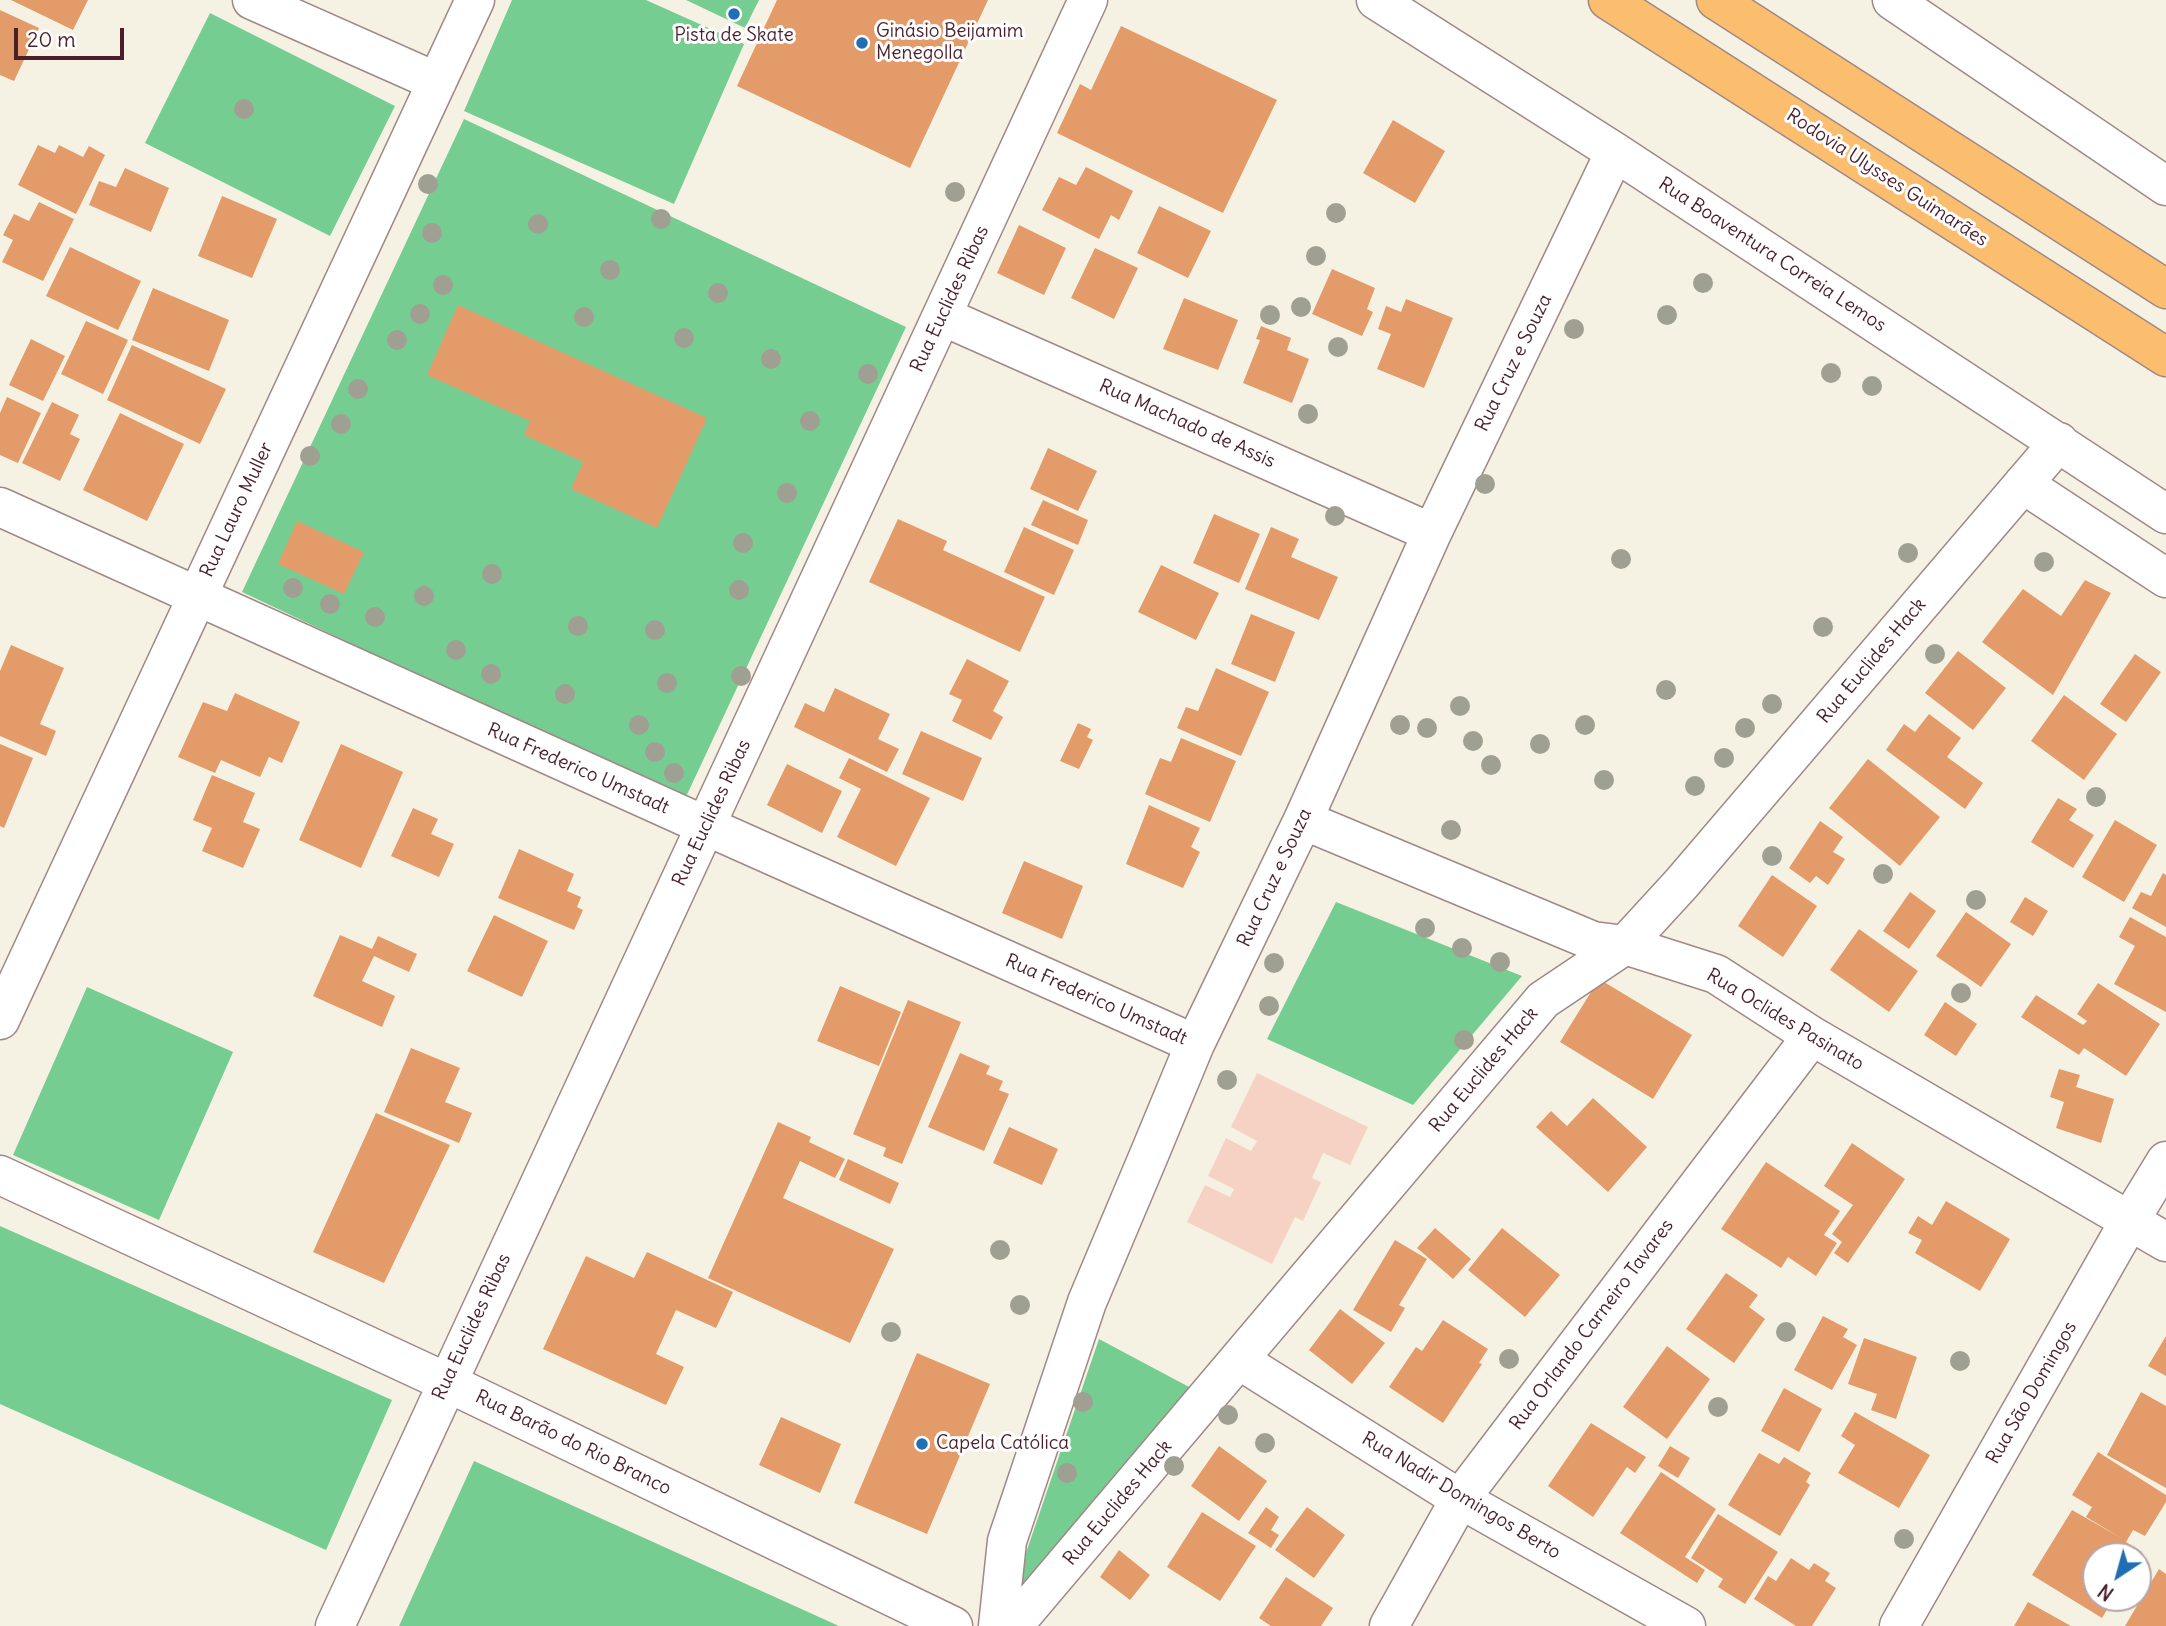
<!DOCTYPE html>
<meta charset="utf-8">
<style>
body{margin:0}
#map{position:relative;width:2166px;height:1626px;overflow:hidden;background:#f6f2e3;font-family:Delius,sans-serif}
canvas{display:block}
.north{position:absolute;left:2082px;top:1542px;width:70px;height:70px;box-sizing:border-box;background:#fff;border:2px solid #b7a5aa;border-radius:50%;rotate:216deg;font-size:19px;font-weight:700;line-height:28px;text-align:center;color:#4a1f2b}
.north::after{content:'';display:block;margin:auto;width:24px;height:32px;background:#1f6fb2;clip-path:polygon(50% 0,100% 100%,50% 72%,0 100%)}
.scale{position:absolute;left:14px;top:28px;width:110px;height:32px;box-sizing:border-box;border:4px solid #4a1f2b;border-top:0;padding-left:9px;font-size:21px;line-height:24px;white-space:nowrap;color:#4a1f2b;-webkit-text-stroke:5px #fff;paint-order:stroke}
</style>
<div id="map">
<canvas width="2166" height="1626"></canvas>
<div class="north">N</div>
<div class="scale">20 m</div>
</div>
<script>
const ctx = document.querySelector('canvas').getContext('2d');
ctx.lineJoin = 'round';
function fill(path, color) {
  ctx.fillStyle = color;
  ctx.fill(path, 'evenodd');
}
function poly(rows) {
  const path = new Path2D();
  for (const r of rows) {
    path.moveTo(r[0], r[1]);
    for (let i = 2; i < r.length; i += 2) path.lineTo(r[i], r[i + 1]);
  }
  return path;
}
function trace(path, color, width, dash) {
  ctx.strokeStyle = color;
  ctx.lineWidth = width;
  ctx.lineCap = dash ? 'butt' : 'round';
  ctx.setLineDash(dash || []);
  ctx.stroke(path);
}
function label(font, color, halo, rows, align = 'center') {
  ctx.font = font + ' Delius,sans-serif';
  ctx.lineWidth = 6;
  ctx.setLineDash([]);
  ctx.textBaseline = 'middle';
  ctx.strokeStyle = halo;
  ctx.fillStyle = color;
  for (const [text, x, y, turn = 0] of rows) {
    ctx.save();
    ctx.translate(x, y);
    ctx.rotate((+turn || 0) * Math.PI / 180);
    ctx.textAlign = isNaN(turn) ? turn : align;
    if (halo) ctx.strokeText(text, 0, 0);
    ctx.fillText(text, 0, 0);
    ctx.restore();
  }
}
fill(poly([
 [1257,1073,1368,1127,1350,1165,1323,1153,1312,1178,1321,1182,1303,1221,1295,1217,1272,1264,1187,1222,1205,1185,1230,1197,1234,1189,1208,1176,1226,1138,1251,1151,1257,1141,1231,1127]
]), '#f6d2c4');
fill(poly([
 [512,0,646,0,744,44,674,204,464,111],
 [686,0,759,0,745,28],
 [210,13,395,106,330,236,145,143],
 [464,119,906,327,684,801,242,592],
 [1336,902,1522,976,1413,1105,1267,1039],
 [87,987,233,1052,159,1220,13,1155],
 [0,1226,392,1400,326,1550,0,1404],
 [1099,1339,1191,1388,1001,1626],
 [474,1461,839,1626,399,1626]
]), '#76cd92');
fill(poly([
 [11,0,88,0,73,30],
 [777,0,988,0,910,168,737,86],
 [0,10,39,28,14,81,0,75],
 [1121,26,1277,100,1223,213,1057,133,1080,84,1091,90],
 [1393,120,1445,151,1415,203,1363,173],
 [38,145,55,153,59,145,83,157,89,146,105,155,76,214,18,185],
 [1086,167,1133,191,1119,220,1111,215,1099,239,1042,210,1059,177,1076,185],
 [125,168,169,188,151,232,89,205,99,181,116,187],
 [222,196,277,219,252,278,198,256],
 [39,202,74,219,43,281,2,262,13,240,3,235,14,214,29,221],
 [1159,206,1211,231,1188,278,1137,253],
 [1019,225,1066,248,1044,295,997,273],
 [70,247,141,281,118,330,46,296],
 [1095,248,1138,268,1114,319,1071,298],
 [1332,269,1375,288,1367,309,1373,312,1362,336,1312,314],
 [153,288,229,320,209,371,132,340],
 [1184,298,1238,320,1218,370,1163,349],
 [1406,299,1453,318,1424,388,1377,369,1391,334,1378,329,1386,306,1401,312],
 [458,305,707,418,657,528,571,489,583,462,524,435,530,421,427,375],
 [86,321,128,340,103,394,61,374],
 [1261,326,1291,338,1287,350,1309,359,1292,403,1243,383,1260,340,1256,339],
 [31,339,65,356,43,401,9,385],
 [132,345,226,389,200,444,107,400],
 [7,397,41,413,18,463,0,455,0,413],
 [52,402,79,415,70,434,80,439,60,481,22,463],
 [120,413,184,444,147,521,83,490],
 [1048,448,1097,471,1078,511,1030,489],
 [1043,500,1088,520,1078,545,1031,525],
 [1214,514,1260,534,1239,583,1193,563],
 [898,519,947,541,943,550,1045,597,1020,652,869,582],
 [297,521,364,552,344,594,278,564],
 [1024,527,1074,550,1054,595,1004,572],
 [1271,527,1299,539,1291,557,1338,577,1319,620,1245,589],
 [1161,565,1219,593,1196,640,1138,612],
 [2085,580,2111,593,2053,695,1982,642,2023,589,2061,616],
 [1251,614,1295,632,1275,682,1231,664],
 [11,645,64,668,40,724,56,731,46,756,0,736,0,671],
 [1958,651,2006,688,1973,730,1925,693],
 [2135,654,2161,672,2126,722,2100,704],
 [967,659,1009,681,993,711,1003,717,991,740,952,721,962,700,949,694],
 [1216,668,1269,692,1241,756,1177,728,1186,707,1198,711],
 [835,688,890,714,878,739,899,749,887,772,794,727,805,703,824,712],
 [235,693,300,722,282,763,269,757,260,777,221,760,215,773,178,757,203,702,227,711],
 [2064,695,2117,734,2084,780,2031,741],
 [1929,714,1961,738,1947,757,1983,783,1965,809,1886,750,1904,724,1915,732],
 [1078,723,1091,729,1087,737,1093,740,1079,769,1060,761],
 [921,731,982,758,963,801,902,774],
 [1181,738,1236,761,1210,822,1145,794,1160,758,1171,762],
 [0,744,33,758,4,828,0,826],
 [341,744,403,772,361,868,299,840],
 [849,758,930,798,896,866,837,837,861,789,839,778],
 [1868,759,1940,817,1900,866,1829,808],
 [787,764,842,791,822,833,767,805],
 [212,775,255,793,243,822,260,829,243,868,202,851,212,828,193,820],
 [2058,798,2077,809,2069,820,2094,835,2073,868,2031,842],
 [1149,805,1200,828,1191,847,1200,852,1183,888,1126,864],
 [413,808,438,819,431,834,454,844,439,877,391,856],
 [2115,820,2157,845,2124,902,2082,877],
 [1820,821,1843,837,1833,852,1845,859,1828,885,1816,876,1810,883,1789,868],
 [519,849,574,874,567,891,581,897,577,907,583,910,574,930,498,898],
 [1024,861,1083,886,1062,939,1002,913],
 [2163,873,2166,875,2166,927,2132,908,2141,892,2151,896],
 [1772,875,1817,906,1783,957,1738,926],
 [1910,892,1936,911,1909,949,1883,931],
 [2025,897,2048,911,2033,936,2010,922],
 [1966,912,2011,944,1981,987,1936,956],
 [494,915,548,941,522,997,467,971],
 [2130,917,2166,937,2166,1012,2114,984,2135,946,2119,937],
 [1859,929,1918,971,1889,1012,1830,970],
 [340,935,372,949,378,936,417,954,409,972,374,956,362,981,395,996,382,1027,313,996],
 [1599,979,1692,1035,1653,1099,1560,1042],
 [2098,983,2160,1024,2126,1076,2084,1048,2079,1055,2021,1017,2036,995,2083,1025,2087,1021,2077,1014],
 [840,986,901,1012,879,1066,817,1041],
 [908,1000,961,1022,902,1164,883,1156,886,1148,853,1134],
 [1945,1002,1977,1024,1956,1056,1924,1035],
 [411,1048,460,1068,445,1102,472,1113,459,1143,384,1112],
 [960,1053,990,1066,986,1074,1003,1081,999,1090,1009,1094,984,1151,928,1127],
 [2059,1069,2080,1075,2076,1087,2114,1099,2101,1143,2056,1128,2064,1102,2050,1097],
 [1593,1098,1647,1147,1608,1192,1536,1127,1551,1111,1567,1126],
 [376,1113,450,1145,384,1283,313,1252],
 [778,1122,811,1137,809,1142,845,1159,835,1178,800,1161,783,1198,894,1249,850,1343,708,1278],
 [1009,1127,1058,1149,1042,1185,993,1163],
 [1852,1143,1905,1179,1848,1263,1834,1253,1842,1242,1832,1234,1853,1205,1824,1186],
 [848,1159,899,1183,890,1204,839,1180],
 [1766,1162,1840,1211,1824,1235,1837,1243,1816,1276,1788,1257,1781,1268,1721,1229],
 [1946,1201,2010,1239,1980,1291,1915,1253,1922,1240,1908,1233,1918,1216,1932,1225],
 [1435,1228,1471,1259,1453,1279,1417,1248],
 [1502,1228,1560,1275,1525,1317,1468,1270],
 [1395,1240,1427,1259,1399,1305,1405,1308,1391,1332,1353,1310],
 [647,1252,733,1292,716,1328,676,1310,656,1354,684,1367,666,1405,543,1349,586,1256,634,1278],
 [1726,1273,1758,1295,1749,1307,1765,1319,1734,1363,1686,1329],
 [1340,1309,1385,1343,1352,1384,1309,1350],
 [1823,1316,1848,1329,1843,1337,1857,1345,1832,1390,1794,1370],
 [1443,1320,1488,1349,1479,1363,1482,1364,1443,1423,1389,1387,1416,1347,1422,1351],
 [2166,1336,2166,1376,2148,1366],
 [1864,1338,1917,1357,1896,1419,1871,1410,1877,1394,1848,1384],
 [1667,1346,1710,1379,1667,1439,1623,1407],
 [917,1353,990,1384,927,1534,854,1503],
 [1784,1388,1822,1409,1799,1452,1761,1431],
 [2141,1392,2166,1406,2166,1488,2107,1455],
 [1855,1412,1930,1455,1899,1508,1838,1473,1855,1445,1841,1436],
 [781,1417,841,1444,820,1493,759,1465],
 [1591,1423,1646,1457,1635,1473,1627,1467,1593,1517,1548,1486],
 [1219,1446,1267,1481,1239,1521,1191,1486],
 [1670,1446,1690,1458,1678,1478,1658,1466],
 [2098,1452,2166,1495,2166,1502,2145,1536,2133,1530,2126,1542,2142,1552,2138,1559,2138,1556,2096,1556,2096,1598,2114,1598,2102,1618,2032,1575,2072,1510,2123,1539,2086,1517,2092,1507,2072,1495],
 [1759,1453,1779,1464,1784,1457,1811,1473,1806,1482,1810,1485,1780,1536,1728,1505],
 [1661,1472,1716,1509,1685,1557,1705,1570,1697,1583,1620,1533],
 [1266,1507,1279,1517,1271,1530,1279,1535,1271,1548,1248,1533],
 [1307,1507,1345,1535,1314,1578,1275,1550],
 [1202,1512,1256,1546,1220,1601,1167,1567],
 [1718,1514,1778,1552,1745,1604,1718,1587,1723,1579,1691,1558],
 [1119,1550,1150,1575,1130,1600,1100,1577],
 [1791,1558,1809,1570,1814,1563,1830,1573,1825,1581,1836,1588,1812,1626,1796,1626,1754,1599,1768,1576,1776,1581],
 [2159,1569,2166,1574,2166,1626,2125,1626],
 [1286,1577,1333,1608,1321,1626,1271,1626,1259,1618],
 [2028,1602,2071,1626,2014,1626]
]), '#e39b69');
const minor = poly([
 [252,0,437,82],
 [1376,0,1615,152,2166,514],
 [1892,0,2166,186],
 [942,316,1432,533],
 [2023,484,2166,578],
 [0,507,706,826,1195,1044],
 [1303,820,1593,941,1625,945,1716,974,1812,1036,2166,1242],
 [0,1020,475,0],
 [0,1175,446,1382,953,1626],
 [1239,1360,1460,1499,1686,1626],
 [335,1626,1088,0],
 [998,1626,1007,1541,1087,1302,1149,1155,1195,1044,1303,820,1432,533,1615,152],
 [1013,1626,1543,1000,1625,945,1681,884,2059,442],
 [1389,1626,1460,1499,1812,1036],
 [1899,1626,2130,1220,2166,1161]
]);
const highway = poly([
 [1608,0,2166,357],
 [1716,0,2166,289]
]);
trace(minor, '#a08887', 41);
trace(highway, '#a08887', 41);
trace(minor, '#fff', 38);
trace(highway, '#fbbe6e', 38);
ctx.fillStyle = '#a0a092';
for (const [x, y] of [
 [244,109],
 [428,184],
 [955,192],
 [1336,213],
 [661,219],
 [538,224],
 [432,233],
 [1316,256],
 [610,270],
 [1703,283],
 [443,285],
 [718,293],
 [1301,307],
 [420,314],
 [1270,315],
 [1667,315],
 [584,317],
 [1574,329],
 [684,338],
 [397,340],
 [1338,347],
 [771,359],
 [1831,373],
 [868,374],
 [1872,386],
 [358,389],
 [1308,414],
 [810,421],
 [341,424],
 [310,456],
 [1485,484],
 [787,493],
 [1335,516],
 [743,543],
 [1908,553],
 [1621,559],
 [2044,562],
 [492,574],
 [293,588],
 [739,590],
 [424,596],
 [330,604],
 [375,617],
 [578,626],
 [1823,627],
 [655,630],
 [456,650],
 [1935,654],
 [491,674],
 [741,676],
 [667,683],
 [1666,690],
 [565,694],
 [1772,704],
 [1460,706],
 [639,725],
 [1400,725],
 [1585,725],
 [1427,728],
 [1745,728],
 [1473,741],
 [1540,744],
 [655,752],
 [1724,758],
 [1491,765],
 [674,773],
 [1604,780],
 [1695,786],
 [2096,797],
 [1451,830],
 [1772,856],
 [1883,874],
 [1976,900],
 [1425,928],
 [1462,948],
 [1500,962],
 [1274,963],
 [1961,993],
 [1269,1006],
 [1464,1040],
 [1227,1080],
 [1000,1250],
 [1020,1305],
 [891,1332],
 [1786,1332],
 [1509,1359],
 [1960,1361],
 [1083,1402],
 [1718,1407],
 [1228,1415],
 [1265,1443],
 [1174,1466],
 [1067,1473],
 [1904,1539]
]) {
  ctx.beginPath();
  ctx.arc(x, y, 10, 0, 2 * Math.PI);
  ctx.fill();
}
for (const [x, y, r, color] of [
 [734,14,7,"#1f6fb2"],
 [862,43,7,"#1f6fb2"],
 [922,1444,7,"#1f6fb2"]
]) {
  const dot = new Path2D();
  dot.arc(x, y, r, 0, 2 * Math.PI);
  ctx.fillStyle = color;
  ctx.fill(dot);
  trace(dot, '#fff', 2.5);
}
label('19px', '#4a1f2b', '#fff', [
 ["Ginásio Beijamim",876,32],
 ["Menegolla",876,54],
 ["Pista de Skate",734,36,"center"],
 ["Capela Católica",936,1444]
], 'left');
label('19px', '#4a1f2b', '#fff', [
 ["Rodovia Ulysses Guimarães",1887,178,33],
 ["Rua Boaventura Correia Lemos",1772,255,33],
 ["Rua Euclides Ribas",950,299,-65],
 ["Rua Cruz e Souza",1514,363,-64],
 ["Rua Machado de Assis",1187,424,24],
 ["Rua Lauro Muller",237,510,-65],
 ["Rua Euclides Hack",1872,661,-50],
 ["Rua Frederico Umstadt",578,769,24],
 ["Rua Euclides Ribas",712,813,-65],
 ["Rua Cruz e Souza",1275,878,-65],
 ["Rua Frederico Umstadt",1096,1000,24],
 ["Rua Oclides Pasinato",1785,1020,31],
 ["Rua Euclides Hack",1484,1070,-50],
 ["Rua Orlando Carneiro Tavares",1592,1325,-53],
 ["Rua Euclides Ribas",472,1327,-65],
 ["Rua São Domingos",2032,1393,-60],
 ["Rua Barão do Rio Branco",573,1443,26],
 ["Rua Nadir Domingos Berto",1461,1496,31],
 ["Rua Euclides Hack",1118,1503,-50]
]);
</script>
